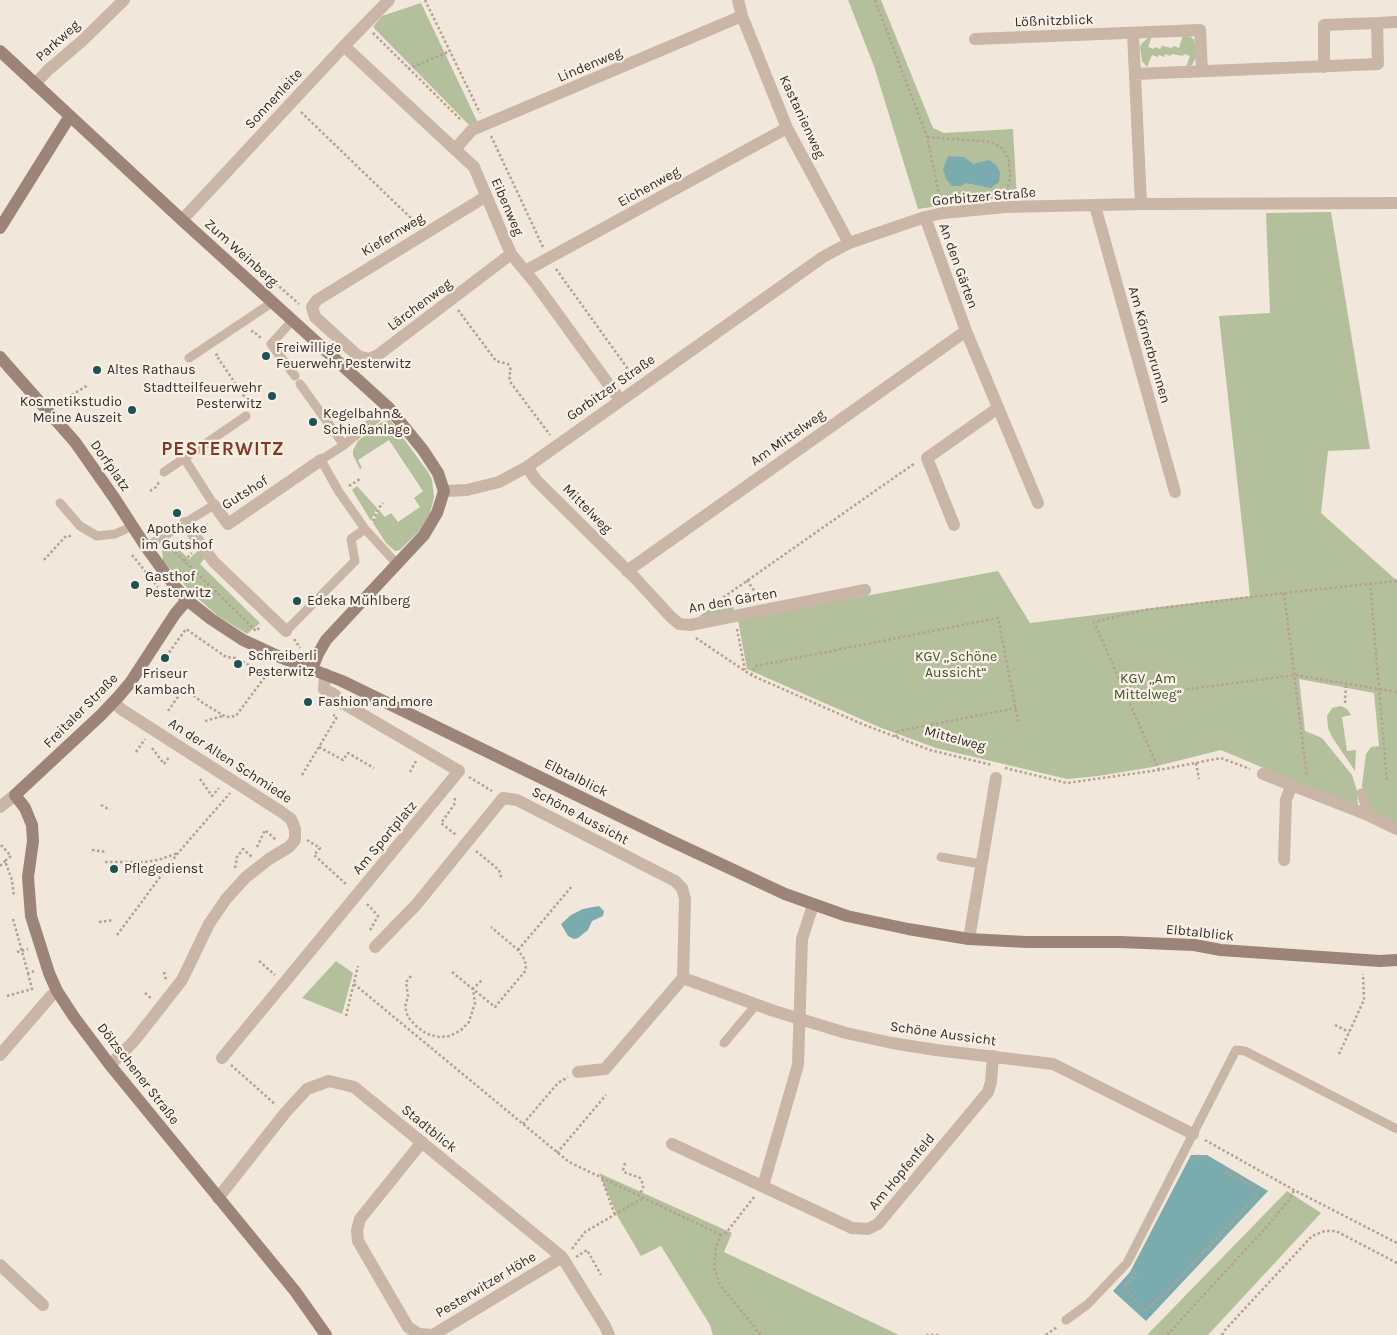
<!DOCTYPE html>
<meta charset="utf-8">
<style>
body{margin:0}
canvas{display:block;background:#f1e7da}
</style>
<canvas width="1397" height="1335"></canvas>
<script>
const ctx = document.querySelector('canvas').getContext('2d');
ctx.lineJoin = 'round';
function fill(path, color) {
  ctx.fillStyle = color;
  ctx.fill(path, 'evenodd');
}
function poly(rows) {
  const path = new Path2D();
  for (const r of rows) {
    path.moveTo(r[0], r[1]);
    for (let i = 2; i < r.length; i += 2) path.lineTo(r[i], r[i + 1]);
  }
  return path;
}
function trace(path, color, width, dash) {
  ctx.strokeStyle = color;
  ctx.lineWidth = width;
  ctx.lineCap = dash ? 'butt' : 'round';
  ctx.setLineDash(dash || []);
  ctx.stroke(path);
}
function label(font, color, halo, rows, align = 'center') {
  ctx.font = font + ' Karla,sans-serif';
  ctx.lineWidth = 4.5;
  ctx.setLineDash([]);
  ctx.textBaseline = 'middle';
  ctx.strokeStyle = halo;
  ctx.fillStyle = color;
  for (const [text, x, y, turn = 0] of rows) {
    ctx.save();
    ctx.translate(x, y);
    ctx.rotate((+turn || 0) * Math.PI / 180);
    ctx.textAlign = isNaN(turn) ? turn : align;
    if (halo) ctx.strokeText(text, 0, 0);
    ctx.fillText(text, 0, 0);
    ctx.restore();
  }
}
fill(poly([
 [848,0,881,0,933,128,944,133,1013,129,1017,198,987,199,918,209,874,66],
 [421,3,478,123,470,126,373,27,382,16],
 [1183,35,1191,37,1194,40,1197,56,1192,65,1186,67,1190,56,1184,54,1183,56,1172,54,1170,56,1165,54,1164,57,1159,55,1158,57,1152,55,1147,67,1142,61,1140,47,1142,43,1148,38,1152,36,1148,47,1154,49,1155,47,1160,49,1162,46,1172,48,1174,46,1179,48],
 [1331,212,1370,449,1328,451,1321,513,1395,579,1397,579,1397,826,1373,815,1363,793,1362,785,1366,754,1371,747,1379,746,1374,693,1299,679,1305,731,1322,738,1352,775,1357,791,1358,808,1221,750,1153,767,1098,776,1067,779,936,748,879,727,747,669,738,620,998,571,1030,623,1250,596,1219,316,1270,313,1266,213],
 [390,420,428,472,432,480,434,497,430,513,420,530,400,550,395,551,386,543,373,523,379,510,385,517,391,513,398,522,420,507,414,498,423,491,389,440,358,460,362,468,360,469,353,455,353,450,358,441,380,423],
 [357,486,377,508,371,521,352,490],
 [169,540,189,559,199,550,206,557,200,564,260,623,247,634,218,616,193,594,163,561,162,550],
 [729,596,735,612,698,617],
 [1341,706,1347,709,1351,715,1342,717,1347,751,1356,750,1355,771,1332,737,1328,728,1327,716,1332,708],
 [336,961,353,973,342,1014,302,998],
 [599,1173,732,1233,724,1252,899,1335,713,1335,710,1325,661,1246,641,1256,618,1217],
 [1287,1191,1321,1213,1208,1335,1147,1335]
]), '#b3c09b');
fill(poly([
 [948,156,964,157,973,164,989,160,997,166,1000,173,999,182,991,188,966,183,961,186,952,186,946,179,943,169],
 [599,906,604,911,603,916,592,921,588,930,578,938,574,939,568,936,561,924,571,915,583,909],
 [1191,1155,1207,1155,1268,1191,1146,1321,1113,1291,1130,1272]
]), '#7aabae');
trace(poly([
 [425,0,480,113],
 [875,0,927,137,940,199],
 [373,33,462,121],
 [408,69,450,51],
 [301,112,416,223],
 [491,136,543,247],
 [927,137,991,142,1003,149,1009,160,1010,178,1007,193],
 [955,199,959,192],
 [223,237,299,304],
 [556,269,633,376],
 [458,310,496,361,508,364,511,370,509,376,511,383,550,435],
 [251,332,253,331,262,339],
 [218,354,216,355,250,405],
 [59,403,88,385],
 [349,486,360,479],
 [150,491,156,487,159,482],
 [373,521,378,509,383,503],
 [168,545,256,631,261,626],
 [132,555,158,587],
 [44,560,66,536,70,536,71,534],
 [184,561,192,553],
 [747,580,757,595],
 [1370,583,1387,781],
 [1284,593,1307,777],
 [711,606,915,463],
 [737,629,745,670],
 [696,638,751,675,862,724,930,750,992,765],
 [294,641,295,640,300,648],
 [165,653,168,654,186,629,226,657,235,658,267,674],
 [751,675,756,666,998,618,1018,721],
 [1127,697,1295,675,1397,692],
 [1345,703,1346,683],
 [168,711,184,688,203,703,226,717,236,716,267,674,274,669],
 [205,721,223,716],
 [896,737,898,731,1016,708],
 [319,747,343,760,348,753,374,768],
 [152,748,164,764,170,756],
 [136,752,145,739],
 [1196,763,1199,779],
 [1005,768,1067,783,1159,770,1221,758,1250,769],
 [1159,770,1094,622,1145,610,1284,593,1397,581],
 [410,772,416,761],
 [302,775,337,717,333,715],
 [469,777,492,791],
 [200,779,212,796,219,788],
 [455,798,454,805,441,823,456,835],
 [101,805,110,810],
 [307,840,320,848,314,855,347,885],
 [1,845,11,856,5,861,12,880,14,897],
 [257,847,265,830,276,840],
 [92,850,107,852],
 [476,851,499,870,502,880],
 [105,862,145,862,158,860,178,853],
 [0,866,5,861],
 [235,868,237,857,243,849,252,857],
 [367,904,378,916,369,932],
 [13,919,28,973,35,971],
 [99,922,114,920],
 [117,935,178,853,230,793],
 [518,950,573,885],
 [17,952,28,949],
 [259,961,275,975],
 [164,972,166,980],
 [452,972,495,1007,526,970,525,960,518,950,491,927],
 [411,976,406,982,408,996,405,1007,408,1017,416,1026,427,1034,439,1037,450,1036,461,1030,469,1022,475,1003,473,989,482,980],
 [354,984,569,1162,721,1235],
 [145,993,152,999],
 [7,996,32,989,28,973,26,973],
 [346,1016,358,966],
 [1335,1025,1349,1032],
 [1339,1054,1364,1000,1363,974],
 [231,1065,276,1105],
 [523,1124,558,1083,568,1077],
 [1205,1140,1294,1190,1397,1243],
 [557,1153,606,1095],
 [1194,1160,1200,1155],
 [625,1163,623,1170,624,1172,640,1178,643,1184,643,1188,639,1196],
 [602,1179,615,1215],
 [754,1197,726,1233,721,1235,716,1247,714,1267,720,1285,761,1335],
 [572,1249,585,1232,643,1198],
 [576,1257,587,1250,601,1275],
 [1136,1272,1124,1288,1145,1310,1165,1293,1256,1197,1257,1191,1254,1186,1223,1171],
 [926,1335,941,1335],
 [1046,1335,1057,1327],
 [1167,1335,1269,1224,1290,1199,1294,1190],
 [1222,1335,1225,1330,1312,1236,1325,1231,1336,1231,1397,1263]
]), '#b5a091', 2.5, [2.5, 2.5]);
trace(poly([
 [293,320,271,344,295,376],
 [189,358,273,302],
 [300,384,344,445],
 [164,472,246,416],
 [60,503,80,526,97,536,115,534,133,526],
 [365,529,397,564],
 [146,547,214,505,184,458],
 [286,631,355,561,351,539,365,529,339,492,321,460,344,445,389,408],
 [1361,793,1368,815],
 [941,857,981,864],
 [724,1043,756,1005],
 [1066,1320,1088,1304,1127,1263,1236,1050,1245,1051,1397,1129]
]), '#c9b6a7', 9);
trace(poly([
 [738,0,742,16,787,128,849,243],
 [1133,33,1141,204],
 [975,39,1200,30,1202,71],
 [344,46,474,167,511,254,535,283,620,400],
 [1324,67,1324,25,1377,23],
 [1135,74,1378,64,1377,23,1397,22],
 [35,84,48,70,82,41,124,0],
 [455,149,472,130,742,16],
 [485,197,317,300,312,307,315,317,358,356,369,359,378,355,511,254],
 [1095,206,1175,492],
 [925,217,966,331,1038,503],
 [182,220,344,46,389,0],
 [525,271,787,128],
 [527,467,536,480,636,579,670,616,679,624,690,625,865,590],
 [444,491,467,490,499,482,512,475,527,467,823,257,849,243,925,217,943,213,1005,207,1141,204,1397,203],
 [214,505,228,524,321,460],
 [185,523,214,562,286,631],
 [954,525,927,458,998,408],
 [627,571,966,331],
 [1263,774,1368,815,1397,829],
 [0,807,15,795],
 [1284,860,1286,800,1291,786],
 [969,939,996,778],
 [375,947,416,905,503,798,517,800,675,881,682,888,685,899,683,978,774,1011,846,1033,892,1043,936,1050,1053,1064,1193,1134],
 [0,1055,51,996,57,991],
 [222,1058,459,771,341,702,335,695,324,689,325,674],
 [110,1065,134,1041,182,980,209,924,226,899,246,877,269,859,289,847,295,840,295,829,291,819,280,811,163,736,121,709,114,702],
 [578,1072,605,1069,683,978],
 [422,1142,360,1219,357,1230,358,1241,408,1327,419,1334,433,1335,562,1257],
 [672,1144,852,1228,868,1229,878,1224,988,1092,991,1082,993,1056],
 [763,1186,798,1065,802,939,813,905],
 [218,1198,285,1113,307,1089,329,1081,354,1087,562,1257,605,1326,609,1335],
 [0,1265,43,1305]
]), '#c9b6a7', 12);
trace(poly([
 [0,51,182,220,389,408,423,450,438,473,444,491,437,513,424,535,326,640,318,654,312,669],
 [0,228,70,116],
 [0,357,75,442,115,499,146,547,173,584,187,600,211,619,243,640,282,658,342,681,667,839,785,894,847,916,908,929,969,939,1026,942,1120,942,1194,945,1221,950,1380,961,1397,960],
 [187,600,175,614,130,683,119,696,101,715,15,795,25,808,32,825,33,841,28,877,31,916,49,973,57,991,74,1017,110,1065,295,1291,326,1335]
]), '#9c8578', 12);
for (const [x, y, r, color] of [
 [266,356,5,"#1e5256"],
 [97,370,5,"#1e5256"],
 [272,396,5,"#1e5256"],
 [132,410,5,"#1e5256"],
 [313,422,5,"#1e5256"],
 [177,513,5,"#1e5256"],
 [135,585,5,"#1e5256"],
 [297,601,5,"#1e5256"],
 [165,658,5,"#1e5256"],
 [238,664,5,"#1e5256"],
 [308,702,5,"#1e5256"],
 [114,869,5,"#1e5256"]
]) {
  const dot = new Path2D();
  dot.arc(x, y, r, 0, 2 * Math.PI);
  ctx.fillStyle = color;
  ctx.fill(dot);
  trace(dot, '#f9f1e7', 2);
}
label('14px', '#352c27', '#f9f1e7', [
 ["Lößnitzblick",1054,21,-2],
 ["Parkweg",58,41,-42],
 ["Lindenweg",590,65,-23],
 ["Sonnenleite",274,99,-47],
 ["Kastanienweg",802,117,65],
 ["Eichenweg",649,187,-29],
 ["Gorbitzer Straße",984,197,-5],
 ["Eibenweg",507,207,67],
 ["Kiefernweg",393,235,-31],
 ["Zum Weinberg",241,253,42],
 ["An den Gärten",958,266,70],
 ["Lärchenweg",420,305,-37],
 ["Am Körnerbrunnen",1149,345,74],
 ["Gorbitzer Straße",611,388,-35],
 ["Am Mittelweg",788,438,-35],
 ["Dorfplatz",110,466,55],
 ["Gutshof",245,493,-32],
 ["Mittelweg",587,509,45],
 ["An den Gärten",733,601,-10],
 ["Freitaler Straße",81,711,-45],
 ["Mittelweg",955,739,15],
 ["An der Alten Schmiede",230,761,33],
 ["Elbtalblick",576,778,26],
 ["Schöne Aussicht",580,816,28],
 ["Am Sportplatz",385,838,-50],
 ["Elbtalblick",1200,933,6],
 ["Schöne Aussicht",943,1034,8],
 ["Dölzschener Straße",138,1074,52],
 ["Stadtblick",429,1129,39],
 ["Am Hopfenfeld",902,1172,-50],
 ["Pesterwitzer Höhe",486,1285,-31]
]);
label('14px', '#352c27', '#f9f1e7', [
 ["Freiwillige",276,348],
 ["Feuerwehr Pesterwitz",276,364],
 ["Altes Rathaus",107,370],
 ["Stadtteilfeuerwehr",262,388,"right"],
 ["Pesterwitz",262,404,"right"],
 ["Kosmetikstudio",122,402,"right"],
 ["Meine Auszeit",122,418,"right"],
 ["Kegelbahn&",323,414],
 ["Schießanlage",323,430],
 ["Apotheke",177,529,"center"],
 ["im Gutshof",177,545,"center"],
 ["Gasthof",145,577],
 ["Pesterwitz",145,593],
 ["Edeka Mühlberg",307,601],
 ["Schreiberli",248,656],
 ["Pesterwitz",248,672],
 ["Friseur",165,674,"center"],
 ["Kambach",165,690,"center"],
 ["Fashion and more",318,702],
 ["Pflegedienst",124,869]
], 'left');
label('14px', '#44532c', '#f9f1e7', [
 ["KGV „Schöne",956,657],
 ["Aussicht“",956,673],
 ["KGV „Am",1148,679],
 ["Mittelweg“",1148,695]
]);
ctx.letterSpacing = '1px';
label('bold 19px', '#833922', '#f9f1e7', [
 ["PESTERWITZ",223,450]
]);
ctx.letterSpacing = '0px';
</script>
